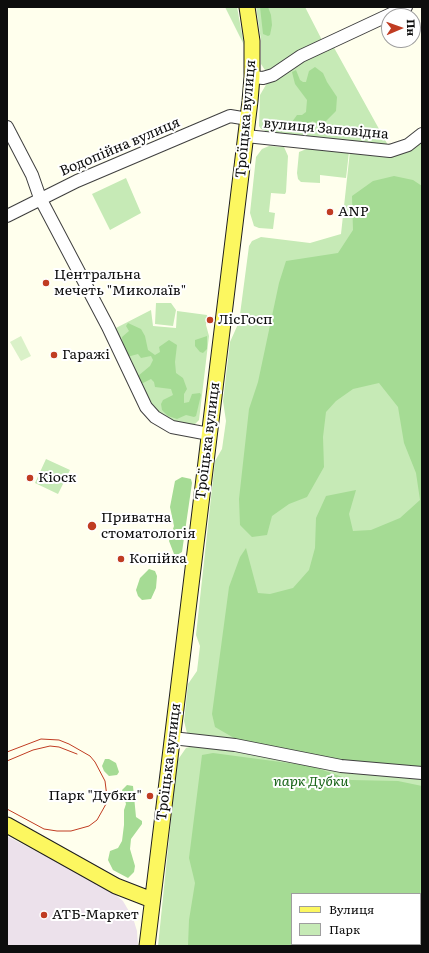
<!DOCTYPE html>
<html>
<head>
<meta charset="utf-8">
<style>
  body { margin:0 }
  #map { position:relative; width:429px; height:953px; overflow:hidden; background:#ffffed; font-family:Literata,serif }
  canvas { display:block }
  .frame { position:absolute; inset:0; border:8px solid #0d0d0d; pointer-events:none }
  .legend { position:absolute; left:291px; top:893px; width:130px; height:52px; box-sizing:border-box; background:#fff; border:1px solid #9e9e9e; margin:0; padding:5px 7px; list-style:none; font-size:12px; color:#0d0d0d }
  .legend li { display:flex; align-items:center; gap:8px; height:20px }
  .legend b { width:20px; border:1px solid #9e9e9e }
  .north { position:absolute; left:381px; top:8px; width:40px; height:40px; box-sizing:border-box; background:#fff; border:1px solid #9e9e9e; border-radius:50%; rotate:88deg; font-size:11px; font-weight:700; line-height:16px; text-align:center; color:#0d0d0d }
  .north::after { content:''; display:block; margin:auto; width:14px; height:18px; background:#c03c22; clip-path:polygon(50% 0,100% 100%,50% 72%,0 100%) }
</style>
</head>
<body>
<div id="map">
<canvas width="429" height="953"></canvas>
<div class="frame"></div>
<ul class="legend">
<li><b style="height:5px;background:#fcf760"></b>Вулиця</li>
<li><b style="height:11px;background:#c6eab6"></b>Парк</li>
</ul>
<div class="north">Пн</div>
</div>
<script>
const context = document.querySelector('canvas').getContext('2d');
context.lineJoin = 'round';
function fillPath(path, color) {
  context.fillStyle = color;
  context.fill(path, 'evenodd');
}
function shape(rows) {
  const path = new Path2D();
  for (const r of rows) {
    path.moveTo(r[0], r[1]);
    for (let i = 2; i < r.length; i += 2) path.lineTo(r[i], r[i + 1]);
  }
  return path;
}
function trace(path, color, width, dash) {
  context.strokeStyle = color;
  context.lineWidth = width;
  context.lineCap = dash ? 'butt' : 'round';
  context.setLineDash(dash || []);
  context.stroke(path);
}
function drawText(font, color, halo, rows, align = 'center') {
  context.font = font + ' Literata,serif';
  context.lineWidth = 4;
  context.setLineDash([]);
  context.textBaseline = 'middle';
  context.strokeStyle = halo;
  context.fillStyle = color;
  for (const [text, x, y, turn = 0] of rows) {
    context.save();
    context.translate(x, y);
    context.rotate((+turn || 0) * Math.PI / 180);
    context.textAlign = isNaN(turn) ? turn : align;
    if (halo) context.strokeText(text, 0, 0);
    context.fillText(text, 0, 0);
    context.restore();
  }
}
fillPath(shape([
  [7,836,110,890,123,901,133,918,137,931,138,946,7,946]
]), '#ece1eb');
fillPath(shape([
  [225,7,237,7,244,45],
  [256,7,305,7,323,42,269,72,265,70,261,64,261,40],
  [332,44,389,147,271,133,261,129,259,126,260,95,267,83],
  [422,138,422,946,158,946,177,761,186,748,193,746,191,736,187,733,184,721,188,684,197,671,200,646,196,635,215,461,222,449,226,421,223,401,230,342,239,322,249,246,252,241,261,237,310,243,341,234,350,151,379,154],
  [292,894,420,894,420,944,292,944],
  [269,146,284,147,288,156,286,192,285,194,271,193,269,212,275,213,273,229,259,228,254,226,250,213,256,157,262,149],
  [309,148,349,152,346,178,320,175,320,183,301,182,298,179,297,173,299,152],
  [126,178,141,213,110,230,92,194],
  [156,303,171,303,176,310,173,326,155,324],
  [151,310,153,326,176,328,177,311,207,315,206,325,209,336,199,420,194,425,172,422,152,409,112,330],
  [46,459,70,470,58,494,35,483]
]), '#c6eab6');
fillPath(shape([
  [260,7,268,7,271,15,272,25,270,35,268,36,263,34],
  [315,67,323,73,327,82,337,97,336,111,322,125,312,121,306,132,295,131,292,128,292,122,297,115,302,115,306,112,307,100,295,84,292,72,296,70,300,80,303,82,306,82,309,71],
  [394,176,413,180,422,186,422,769,342,762,241,742,215,727,212,714,229,587,240,557,246,548,258,593,270,594,293,588,309,570,315,548,316,518,326,496,356,490,349,514,353,531,371,530,400,518,420,500,416,473,404,443,398,407,379,383,353,389,336,401,326,412,323,437,324,467,307,497,289,504,272,516,267,535,252,537,240,525,239,499,249,409,258,382,279,283,286,261,338,253,353,230,352,196,373,181],
  [128,323,141,329,145,336,148,350,155,355,160,352,159,347,169,340,177,345,175,362,176,373,183,378,187,389,184,394,184,403,189,402,192,394,200,393,201,395,196,416,194,417,186,415,177,419,168,416,162,410,161,404,163,400,173,395,171,389,155,387,154,382,151,379,141,384,138,376,150,366,153,360,151,356,141,358,138,354,127,357,123,348,122,337,129,331,126,326],
  [207,336,207,349,203,353,200,352,195,346,195,340],
  [182,477,191,479,192,483,182,552,177,555,174,554,169,541,174,526,170,507,175,481],
  [149,569,155,571,157,576,156,588,151,599,142,600,138,596,136,590,140,578],
  [213,753,311,766,351,780,398,781,422,786,422,946,188,946,189,920,195,883,189,858,202,755],
  [292,894,420,894,420,944,292,944],
  [105,759,109,759,116,763,119,772,117,775,109,776,104,771,102,766],
  [127,785,133,786,136,817,142,821,142,824,131,839,130,849,135,866,134,872,128,878,113,870,108,860,110,851,118,848,122,841,124,825,124,810,126,804,122,790]
]), '#a5db94');
fillPath(shape([
  [21,336,31,356,21,361,10,342]
]), '#daf1c8');
const minor = shape([
  [252,77,263,78,273,75,301,56,406,7],
  [7,127,32,175,40,198,108,327,146,407,155,417,172,427,209,434],
  [246,136,390,151,408,145,422,134],
  [7,216,77,181,230,116,248,119],
  [172,738,235,745,341,766,422,773]
]);
const major = shape([
  [7,825,116,886,152,900],
  [147,946,250,101,252,77,252,41,247,7]
]);
trace(minor, '#404040', 14);
trace(major, '#1e1e1e', 17);
trace(minor, '#fff', 12);
trace(major, '#fcf760', 15);
trace(shape([
  [7,752,41,739,59,740,69,744,90,756,95,762,105,781,107,797,106,804,97,820,89,826,71,831,57,831,44,829,7,809],
  [7,761,33,750,50,746,59,747,77,754]
]), '#c03c22', 1);
for (const [x, y, r, color] of [
  [330,212,4,"#c03c22"],
  [46,283,4,"#c03c22"],
  [210,320,4,"#c03c22"],
  [54,355,4,"#c03c22"],
  [30,478,4,"#c03c22"],
  [92,526,5,"#c03c22"],
  [121,559,4,"#c03c22"],
  [150,796,4,"#c03c22"],
  [44,915,4,"#c03c22"]
]) {
  const dot = new Path2D();
  dot.arc(x, y, r, 0, 2 * Math.PI);
  context.fillStyle = color;
  context.fill(dot);
  trace(dot, '#fff', 1.5);
}
drawText('14px', '#0d0d0d', '#fff', [
  ["Троїцька вулиця",246,119,-85],
  ["вулиця Заповідна",326,129,5],
  ["Водопійна вулиця",120,147,-23],
  ["Троїцька вулиця",208,441,-83],
  ["Троїцька вулиця",169,762,-83]
]);
drawText('14px', '#0d0d0d', '#fff', [
  ["ANP",338,212],
  ["Центральна",54,275],
  ["мечеть \"Миколаїв\"",54,291],
  ["ЛісГосп",218,320],
  ["Гаражі",62,355],
  ["Кіоск",38,478],
  ["Приватна",101,518],
  ["стоматологія",101,534],
  ["Копійка",129,559],
  ["Парк \"Дубки\"",142,796,"right"],
  ["АТБ-Маркет",52,915]
], 'left');
drawText('italic 14px', '#1c661c', '#fff', [
  ["парк Дубки",311,782]
]);
</script>
</body>
</html>
